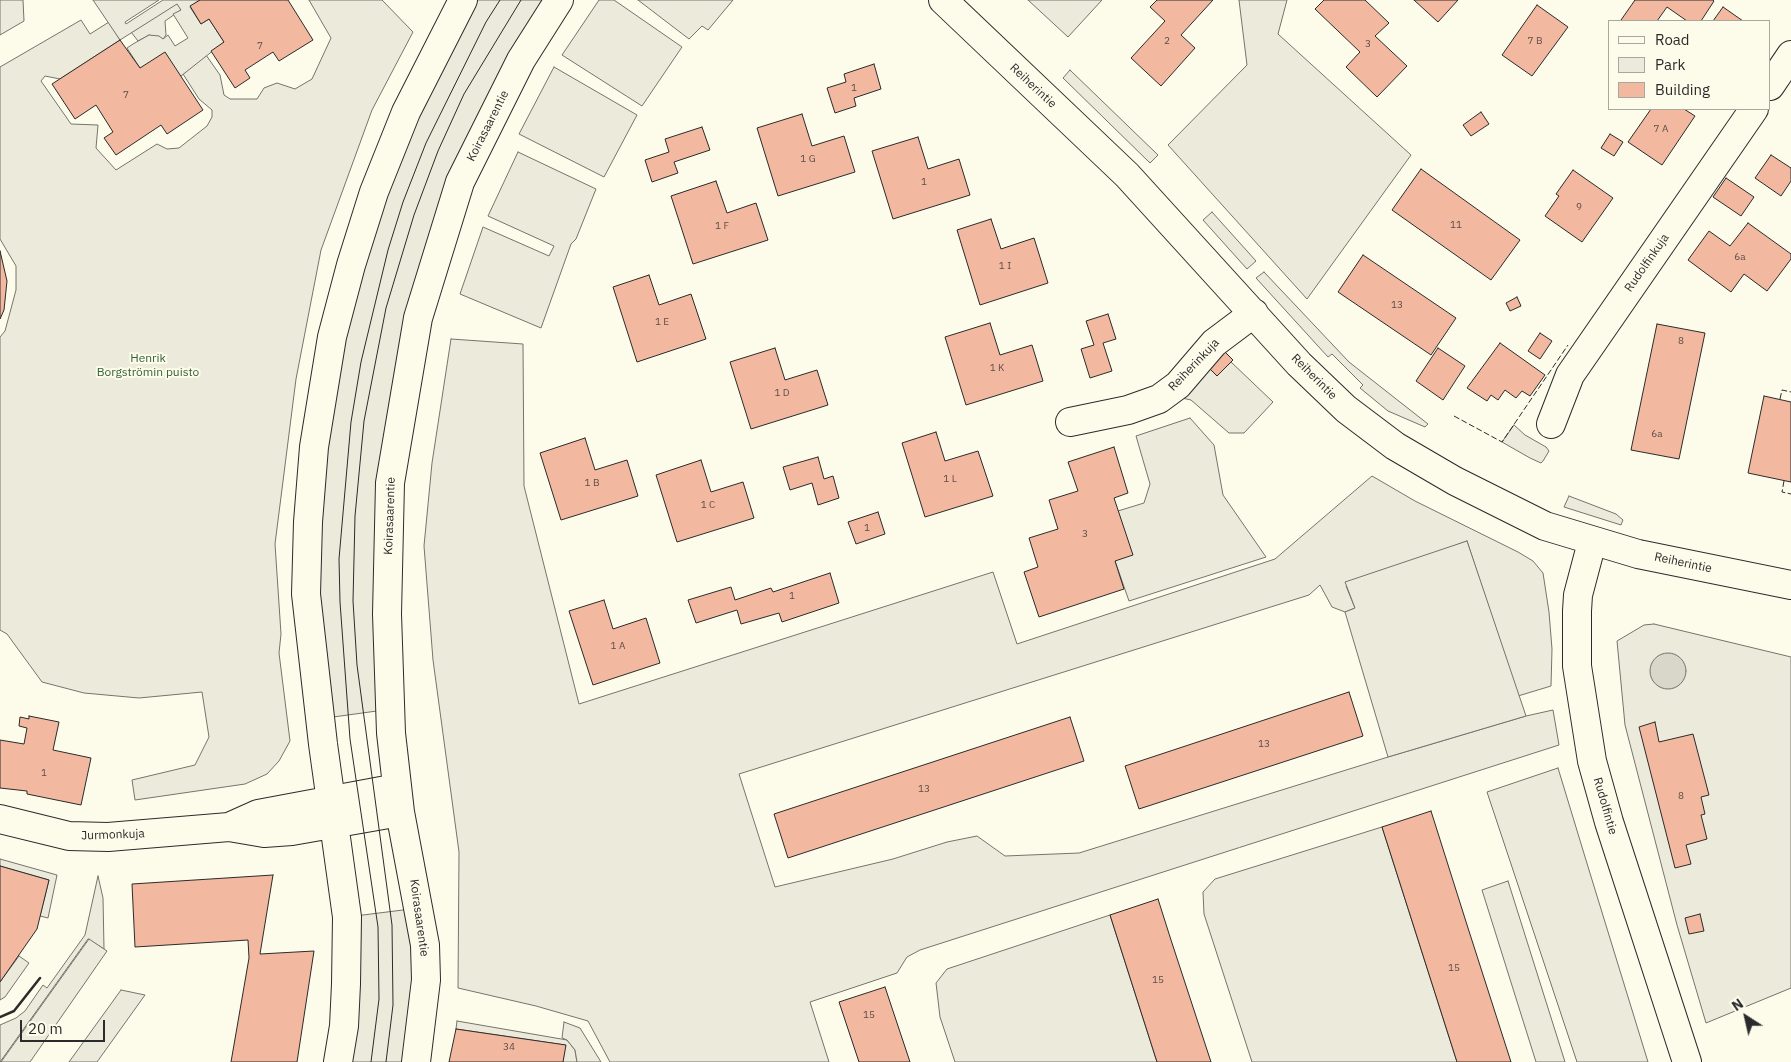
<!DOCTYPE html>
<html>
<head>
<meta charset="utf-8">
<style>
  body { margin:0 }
  #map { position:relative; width:1791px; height:1062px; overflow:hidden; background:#fdfbea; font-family:"IBM Plex Sans",sans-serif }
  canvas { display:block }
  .legend { position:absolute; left:1608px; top:20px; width:162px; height:90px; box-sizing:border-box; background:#fdfbea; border:1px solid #a9a89e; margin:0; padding:6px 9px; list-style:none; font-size:15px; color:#2b2b2b }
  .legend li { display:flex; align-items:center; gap:10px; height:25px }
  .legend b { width:25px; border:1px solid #a9a89e }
  .north { position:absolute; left:1721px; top:992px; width:50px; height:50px; -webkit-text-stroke:4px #fdfbea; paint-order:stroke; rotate:325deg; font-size:14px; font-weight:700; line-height:20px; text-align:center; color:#2b2b2b }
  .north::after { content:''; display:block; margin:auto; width:18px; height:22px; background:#2b2b2b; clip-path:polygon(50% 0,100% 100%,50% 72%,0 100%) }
  .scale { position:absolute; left:20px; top:1020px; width:85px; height:22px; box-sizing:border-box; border:2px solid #2b2b2b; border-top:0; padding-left:6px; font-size:15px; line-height:18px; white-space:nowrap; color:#2b2b2b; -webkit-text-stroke:4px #fdfbea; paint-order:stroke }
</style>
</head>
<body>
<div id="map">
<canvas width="1791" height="1062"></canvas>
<ul class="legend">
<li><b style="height:6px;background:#fdfbea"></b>Road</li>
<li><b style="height:14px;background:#ecebdb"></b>Park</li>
<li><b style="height:14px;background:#f2b8a0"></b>Building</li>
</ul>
<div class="north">N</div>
<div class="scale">20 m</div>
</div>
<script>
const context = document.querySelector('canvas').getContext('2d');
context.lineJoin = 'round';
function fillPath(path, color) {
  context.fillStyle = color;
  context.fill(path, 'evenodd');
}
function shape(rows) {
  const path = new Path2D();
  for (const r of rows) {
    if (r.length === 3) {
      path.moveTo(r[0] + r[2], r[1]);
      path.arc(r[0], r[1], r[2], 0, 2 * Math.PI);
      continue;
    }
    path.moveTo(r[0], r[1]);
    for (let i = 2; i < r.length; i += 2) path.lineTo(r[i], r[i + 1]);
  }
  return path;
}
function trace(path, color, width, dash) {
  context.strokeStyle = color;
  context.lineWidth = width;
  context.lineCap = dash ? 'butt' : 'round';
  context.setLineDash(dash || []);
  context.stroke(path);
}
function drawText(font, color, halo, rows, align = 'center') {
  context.font = font + ' "IBM Plex Sans",sans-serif';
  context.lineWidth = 4;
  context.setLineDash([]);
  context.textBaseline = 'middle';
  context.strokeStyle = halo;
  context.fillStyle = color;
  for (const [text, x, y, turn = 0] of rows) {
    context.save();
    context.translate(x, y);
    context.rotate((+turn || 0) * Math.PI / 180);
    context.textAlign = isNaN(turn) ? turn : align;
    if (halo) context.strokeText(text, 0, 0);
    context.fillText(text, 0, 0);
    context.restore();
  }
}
const green = shape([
  [0,0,23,0,24,21,0,35,0,0],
  [309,0,382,0,413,32,372,110,321,250,296,379,275,544,281,634,279,653,290,741,279,761,267,774,245,784,135,800,132,780,195,765,209,737,202,692,139,698,84,693,42,682,7,634,0,630,0,337,5,331,16,290,16,266,0,239,0,67,81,20,90,34,109,22,120,40,60,79,45,76,41,81,71,124,98,125,96,148,116,170,157,144,167,149,179,148,207,126,212,117,212,110,199,99,183,74,206,55,220,75,224,95,230,99,257,99,264,88,277,83,295,89,312,79,331,38,309,0],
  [473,0,547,0,418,289,384,710,326,718,315,598,333,374,387,178,473,0],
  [1239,0,1287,0,1278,34,1411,155,1307,299,1168,145,1247,65,1239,0],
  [177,3,181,10,165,21,166,35,163,39,149,35,138,41,131,32,177,3],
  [1070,70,1158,155,1150,163,1063,78,1070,70],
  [1212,212,1256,261,1247,269,1203,220,1212,212],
  [1264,272,1349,362,1428,424,1425,427,1388,411,1360,388,1363,385,1332,354,1328,357,1256,278,1264,272],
  [451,339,523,344,524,486,579,704,993,572,1017,644,1275,559,1372,476,1415,501,1518,552,1533,561,1543,573,1549,612,1552,649,1551,686,1518,696,1467,541,1346,586,1355,608,1345,612,1332,607,1320,585,1309,595,739,774,775,887,893,859,947,842,977,836,1005,856,1079,853,1388,757,1526,716,1553,710,1559,745,920,950,907,957,897,973,810,1002,829,1062,610,1062,588,1021,536,1006,458,988,459,852,433,660,424,546,432,463,451,339],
  [1190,418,1214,445,1223,495,1266,557,1129,601,1115,561,1118,511,1144,503,1150,484,1136,436,1190,418],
  [1514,425,1525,435,1546,447,1549,451,1543,461,1541,463,1530,458,1502,442,1514,425],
  [1569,496,1616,514,1623,520,1621,525,1564,507,1569,496],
  [1654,624,1791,657,1791,988,1706,1023,1677,925,1625,725,1617,641,1644,625,1654,624],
  [1382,827,1457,1062,1252,1062,1204,914,1203,892,1215,879,1382,827],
  [0,859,57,875,48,918,40,916,49,880,0,866,0,859],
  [98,876,103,898,104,949,88,939,0,1062,0,1025,16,1018,25,1011,43,985,47,988,85,935,98,876],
  [411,909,416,943,409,1062,346,1062,355,916,411,909],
  [1110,915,1157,1062,955,1062,940,1017,936,983,947,969,1110,915],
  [19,956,29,963,5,997,0,1000,0,982,19,956],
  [457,1021,567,1040,575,1050,577,1062,563,1062,565,1045,456,1029,457,1021]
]);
fillPath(green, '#ecebdb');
trace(green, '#74746e', 1);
const parking = shape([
  [93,0,159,0,125,22,126,24,163,0,200,0,190,7,201,24,209,19,224,42,181,76,140,68,127,48,133,44,149,35,159,36,163,39,168,35,175,46,188,38,173,14,181,10,177,4,120,40,93,0],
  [599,0,614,0,682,47,642,106,562,55,599,0],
  [638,0,733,0,708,30,702,26,689,39,638,0],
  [1028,0,1102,0,1068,37,1028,0],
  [554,67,637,115,604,177,519,134,554,67],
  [518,152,596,189,576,239,571,244,541,328,460,294,483,227,549,256,554,246,488,216,518,152],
  [1231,362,1273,402,1244,433,1229,433,1191,400,1182,398,1209,368,1217,376,1231,362],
  [1467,541,1526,716,1388,757,1345,612,1355,608,1345,582,1467,541],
  [1558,768,1589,870,1648,1062,1577,1062,1487,792,1558,768],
  [1508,881,1565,1062,1536,1062,1482,890,1508,881],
  [89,939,107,951,30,1062,1,1062,89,939],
  [121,990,145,995,97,1062,69,1062,121,990],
  [564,1022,580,1028,601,1062,577,1062,575,1050,567,1040,562,1038,564,1022]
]);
fillPath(parking, '#eceadb');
trace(parking, '#74746e', 1);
const water = shape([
  [1668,671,18]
]);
fillPath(water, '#d8d7c9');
trace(water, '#74746e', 1);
const building = shape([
  [200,0,288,0,313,40,279,61,273,52,245,70,250,78,235,88,211,51,224,42,209,19,201,24,190,6,200,0],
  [1157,0,1213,0,1181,35,1195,48,1161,86,1131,58,1165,21,1150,7,1157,0],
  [1324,0,1365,0,1389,23,1375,36,1407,66,1377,97,1346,67,1360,52,1315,9,1324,0],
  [1414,0,1458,0,1438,22,1414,0],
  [1635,0,1713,0,1714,1,1701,21,1687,21,1667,7,1657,21,1623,21,1621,20,1635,0],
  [1537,5,1568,27,1532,76,1502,55,1537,5],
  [1723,7,1743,21,1713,21,1723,7],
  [120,40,140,68,165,52,203,110,167,134,161,125,116,155,104,138,113,132,96,105,75,119,52,84,120,40],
  [874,64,881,89,854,98,856,106,835,113,827,88,846,82,844,74,874,64],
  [1651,109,1684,109,1695,116,1662,165,1628,142,1651,109],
  [1481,112,1489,124,1471,136,1463,125,1481,112],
  [802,114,812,146,844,136,855,172,778,196,757,128,802,114],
  [702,127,710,150,674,162,678,173,652,182,645,160,669,152,665,139,702,127],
  [1610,134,1623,142,1614,156,1601,148,1610,134],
  [918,137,928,169,959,159,970,195,893,219,872,151,918,137],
  [1771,155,1791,168,1791,181,1781,196,1755,178,1771,155],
  [1421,169,1520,240,1491,280,1392,210,1421,169],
  [1573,170,1613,198,1582,242,1545,216,1559,196,1556,194,1573,170],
  [1726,178,1754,197,1741,216,1713,197,1726,178],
  [716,181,727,213,756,203,768,240,693,264,671,196,716,181],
  [991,219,1001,249,1034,238,1048,283,980,305,957,230,991,219],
  [1748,223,1791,254,1791,259,1767,291,1744,274,1731,292,1688,260,1709,231,1730,246,1748,223],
  [0,251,7,281,4,310,0,319,0,251],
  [1363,255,1456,318,1431,355,1338,292,1363,255],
  [649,275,659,305,691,294,706,339,637,362,613,287,649,275],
  [1517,297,1521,306,1510,311,1506,303,1517,297],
  [1108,314,1116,339,1103,343,1112,371,1090,378,1081,349,1094,345,1086,321,1108,314],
  [990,323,1000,355,1032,345,1043,381,966,405,945,337,990,323],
  [1657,324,1705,333,1679,459,1631,450,1657,324],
  [1540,333,1552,341,1540,359,1528,351,1540,333],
  [1500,343,1545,375,1530,396,1522,391,1516,398,1505,390,1498,400,1491,395,1487,401,1467,388,1500,343],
  [775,348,785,380,817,370,828,405,751,429,730,362,775,348],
  [1438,348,1465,366,1443,400,1416,381,1438,348],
  [1225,352,1233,360,1217,376,1209,368,1225,352],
  [1764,396,1791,402,1791,482,1748,473,1764,396],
  [936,432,945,461,978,451,993,496,925,517,902,443,936,432],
  [585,438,595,470,627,460,638,496,561,520,540,453,585,438],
  [1114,447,1128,493,1114,498,1133,555,1115,561,1124,589,1039,617,1024,572,1038,567,1029,538,1058,529,1049,500,1078,491,1068,462,1114,447],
  [818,457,824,479,833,476,839,498,818,505,812,483,790,490,783,467,818,457],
  [701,460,711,492,743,482,754,518,677,542,656,475,701,460],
  [878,512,885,534,856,544,848,522,878,512],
  [830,573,839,603,782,622,779,613,741,624,737,610,696,623,688,600,731,587,735,600,771,588,773,592,830,573],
  [604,600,613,629,646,618,660,663,593,685,569,611,604,600],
  [1349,692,1363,736,1139,809,1125,766,1349,692],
  [29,716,59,722,53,750,91,758,81,805,27,794,27,791,0,788,0,740,24,744,27,728,19,726,20,717,29,719,29,716],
  [1070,717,1084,761,788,858,774,814,1070,717],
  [1655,722,1659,742,1693,734,1709,795,1701,797,1705,814,1701,815,1707,839,1686,845,1691,864,1675,868,1639,727,1655,722],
  [1431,811,1468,928,1511,1062,1457,1062,1382,827,1431,811],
  [0,866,49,880,37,929,0,982,0,866],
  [273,875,260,954,314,951,297,1062,231,1062,249,958,248,940,135,947,132,884,273,875],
  [1158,899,1171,940,1211,1062,1157,1062,1110,915,1158,899],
  [1700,914,1704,931,1689,934,1685,918,1700,914],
  [885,987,910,1062,859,1062,839,1002,885,987],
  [456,1029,566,1045,563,1062,449,1062,456,1029]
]);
fillPath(building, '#f2b8a0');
trace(building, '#2b2b2b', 1);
const minor = shape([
  [943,0,1127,175,1299,364,1346,409,1395,446,1455,481,1545,526,1638,554,1791,585],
  [1770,86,1791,55],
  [1070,422,1128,410,1159,399,1178,385,1214,343,1254,313],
  [1551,424,1570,375,1754,109],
  [1592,542,1578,595,1577,611,1577,666,1592,761,1609,822,1687,1062],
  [0,819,69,836,108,837,229,827,264,833,292,831,400,812],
  [229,827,258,814,397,788],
  [338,1062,344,1026,346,984,347,917,323,744,306,594,308,522,314,447,332,337,351,265,374,192,406,112,463,0],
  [416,1062,426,980,425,945,400,812,391,733,387,614,390,483,418,318,460,182,521,60,559,0]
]);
trace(minor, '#2b2b2b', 30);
trace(minor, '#fdfbea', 28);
trace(shape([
  [371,1062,379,999,378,927,350,739,340,602,339,559,351,422,361,362,388,250,403,202,426,143,486,22,500,0],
  [386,1062,393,1005,392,925,357,665,353,601,355,516,364,421,386,308,414,215,438,151,464,94,521,0]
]), '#2b2b2b', 1);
trace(shape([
  [1780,399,1782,390,1791,392],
  [1454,416,1502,442,1568,345],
  [1784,481,1782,492,1791,494]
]), '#2b2b2b', 1, [6, 2.5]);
trace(shape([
  [0,1017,14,1011,40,978]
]), '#2b2b2b', 2.5);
drawText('10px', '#5d4e48', null, [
  ["2",1167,41],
  ["7 B",1535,41],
  ["3",1368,44],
  ["7",260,46],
  ["1",854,88],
  ["7",126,95],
  ["7 A",1661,129],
  ["1 G",808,159],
  ["1",924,182],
  ["9",1579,207],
  ["11",1456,225],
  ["1 F",722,226],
  ["6a",1740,257],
  ["1 I",1005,266],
  ["13",1397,305],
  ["1 E",662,322],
  ["8",1681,341],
  ["1 K",997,368],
  ["1 D",782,393],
  ["6a",1657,434],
  ["1 L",950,479],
  ["1 B",592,483],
  ["1 C",708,505],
  ["1",867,528],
  ["3",1085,534],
  ["1",792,596],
  ["1 A",618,646],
  ["13",1264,744],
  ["1",44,773],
  ["13",924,789],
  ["8",1681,796],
  ["15",1454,968],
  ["15",1158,980],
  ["15",869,1015],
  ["34",509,1047]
]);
drawText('12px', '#2b2b2b', '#fdfbea', [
  ["Reiherintie",1033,86,43],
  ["Koirasaarentie",488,126,-63],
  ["Rudolfinkuja",1647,263,-55],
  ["Reiherinkuja",1194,365,-46],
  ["Reiherintie",1314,377,45],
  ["Koirasaarentie",390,516,-88],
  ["Reiherintie",1683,563,12],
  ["Rudolfintie",1605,806,74],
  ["Jurmonkuja",113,835,-2],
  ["Koirasaarentie",419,918,82]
]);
drawText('12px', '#34623c', '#fdfbea', [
  ["Henrik",148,359],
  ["Borgströmin puisto",148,373]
]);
</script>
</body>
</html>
